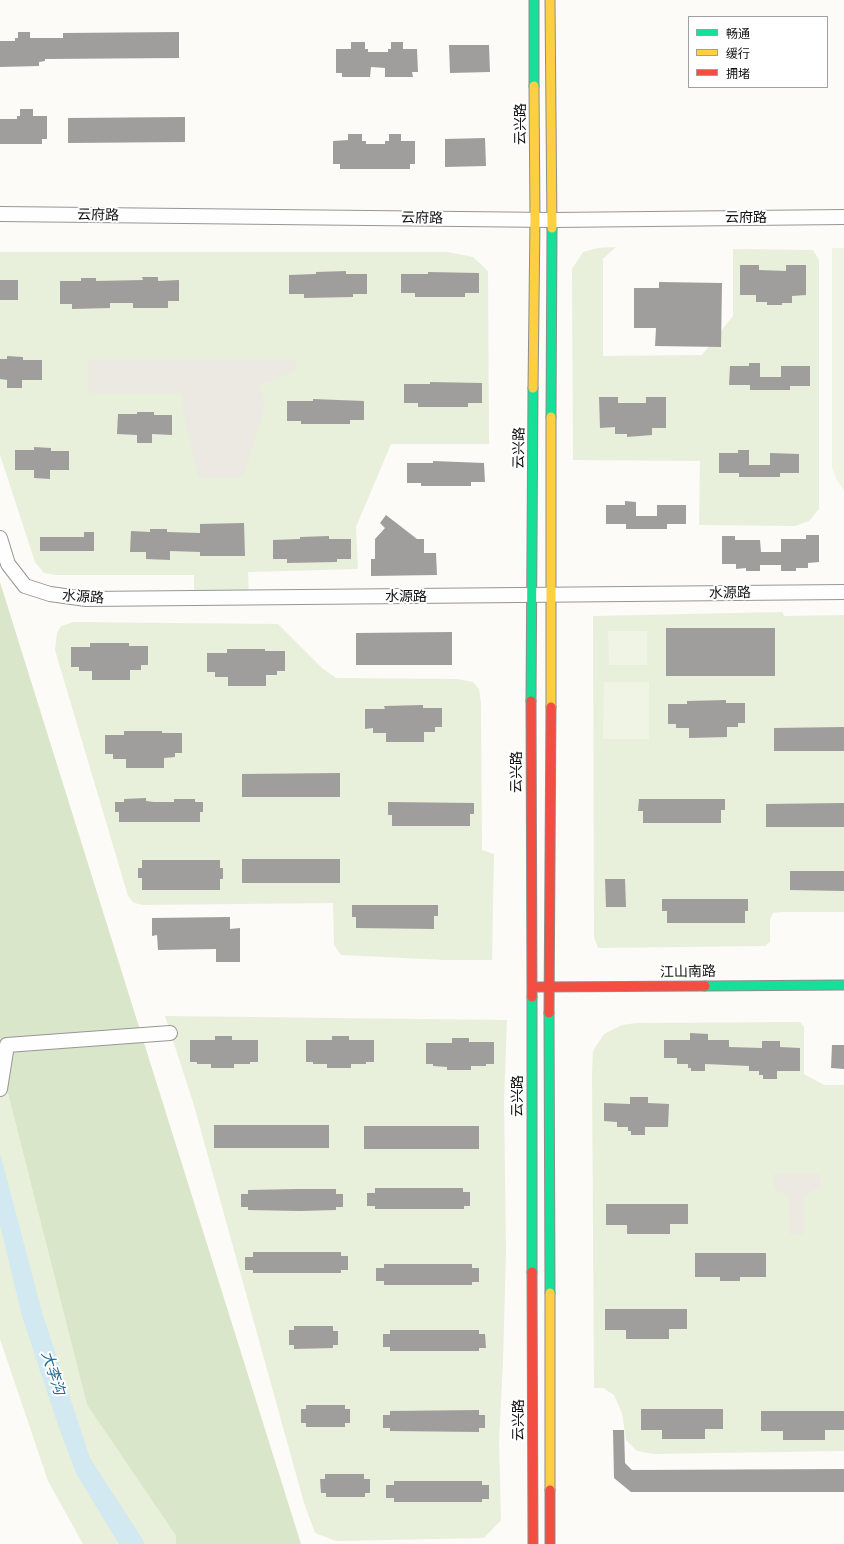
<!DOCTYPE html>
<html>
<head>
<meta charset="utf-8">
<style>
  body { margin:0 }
  #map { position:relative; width:844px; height:1544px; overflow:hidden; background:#fcfbf8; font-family:"Playfair Display","Noto Sans SC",serif }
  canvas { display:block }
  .legend { position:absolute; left:688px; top:16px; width:140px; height:72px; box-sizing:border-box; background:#fff; border:1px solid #a0a0a0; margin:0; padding:5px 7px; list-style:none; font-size:12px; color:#111 }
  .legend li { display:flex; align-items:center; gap:8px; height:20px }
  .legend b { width:20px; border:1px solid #a0a0a0 }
</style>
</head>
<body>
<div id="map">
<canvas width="844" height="1544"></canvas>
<ul class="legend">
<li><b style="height:5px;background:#16e098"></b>畅通</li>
<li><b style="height:5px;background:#ffcf43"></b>缓行</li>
<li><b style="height:5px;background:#f24e42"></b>拥堵</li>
</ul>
</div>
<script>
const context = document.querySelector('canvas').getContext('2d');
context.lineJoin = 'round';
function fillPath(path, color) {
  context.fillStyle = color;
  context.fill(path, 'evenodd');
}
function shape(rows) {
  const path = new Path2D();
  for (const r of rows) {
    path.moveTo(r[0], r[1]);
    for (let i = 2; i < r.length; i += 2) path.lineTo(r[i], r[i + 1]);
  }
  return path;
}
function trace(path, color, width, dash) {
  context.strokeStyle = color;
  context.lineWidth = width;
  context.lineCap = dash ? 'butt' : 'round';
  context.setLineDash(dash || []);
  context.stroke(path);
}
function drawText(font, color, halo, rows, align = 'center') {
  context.font = font + ' "Playfair Display","Noto Sans SC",serif';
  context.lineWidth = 4;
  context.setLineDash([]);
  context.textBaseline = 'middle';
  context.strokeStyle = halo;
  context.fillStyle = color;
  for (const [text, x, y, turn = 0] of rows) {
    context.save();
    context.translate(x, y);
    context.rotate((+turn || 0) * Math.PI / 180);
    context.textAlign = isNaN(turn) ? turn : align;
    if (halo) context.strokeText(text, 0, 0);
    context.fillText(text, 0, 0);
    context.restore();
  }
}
fillPath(shape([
  [616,247,603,259,603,356,702,355,733,316,733,249,813,250,819,260,819,509,809,521,795,526,699,525,700,461,573,460,572,269,583,252,598,248],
  [0,252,448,252,473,257,488,271,489,444,391,444,356,527,358,569,248,572,249,598,194,598,194,575,57,575,44,573,35,562,0,455],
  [783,612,784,616,844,615,844,912,781,912,773,913,770,920,770,942,765,946,598,948,594,937,593,616],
  [74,622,278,624,322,668,336,678,457,679,473,682,479,689,481,703,482,850,494,854,492,960,445,960,341,955,334,945,333,903,144,905,134,903,128,896,55,650,57,633,61,626],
  [165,1016,507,1020,504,1102,506,1251,503,1362,499,1442,501,1520,484,1538,336,1541,315,1533,304,1503,193,1102],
  [800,1022,804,1027,804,1074,824,1085,844,1085,844,1451,654,1454,637,1451,626,1440,622,1413,614,1395,603,1388,594,1388,592,1074,593,1051,604,1034,622,1025,636,1023],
  [0,1062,87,1405,176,1536,176,1544,83,1544,48,1481,0,1339]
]), '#e8efda');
fillPath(shape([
  [0,582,129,995,301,1544,176,1544,176,1536,87,1405,0,1062]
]), '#d9e6c9');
fillPath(shape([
  [832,248,844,248,844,490,836,479,832,467],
  [608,631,647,631,647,665,609,665],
  [604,682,649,682,649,739,603,739]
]), '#f0f4e4');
fillPath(shape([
  [88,360,296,360,295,371,257,386,262,393,265,405,243,477,198,477,183,410,183,393,89,393],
  [773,1174,820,1174,820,1187,803,1196,804,1235,790,1235,789,1196,774,1189]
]), '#ece9e3');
fillPath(shape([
  [0,1153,42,1312,90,1458,143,1540,144,1544,119,1544,76,1473,58,1425,22,1316,0,1225]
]), '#d2e9f2');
fillPath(shape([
  [18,32,30,32,30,38,63,38,63,33,179,32,179,58,45,59,45,61,39,62,39,66,0,67,0,41,15,41,15,38,18,38],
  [351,42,365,42,365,49,368,49,368,52,388,52,388,49,391,49,391,42,403,42,403,49,417,49,418,72,412,72,413,77,385,77,385,68,371,67,370,77,342,77,342,73,336,73,336,49,351,49],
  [449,45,489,45,490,72,450,73],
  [20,109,33,109,33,116,47,116,47,139,42,139,42,144,0,144,0,119,17,119,17,116,20,116],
  [185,117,185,142,68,143,68,118],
  [348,134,362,134,362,141,366,141,366,144,385,144,385,141,389,141,389,134,401,134,401,141,415,141,415,164,410,164,410,169,340,169,340,164,333,164,333,141,348,140],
  [485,138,486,166,445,167,445,139],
  [740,265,759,265,759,270,786,271,786,265,806,265,806,295,792,296,792,303,782,303,782,305,767,305,767,302,756,302,756,295,740,295],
  [346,271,346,274,367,274,367,294,353,294,353,297,304,298,304,294,289,294,289,275,316,274,316,272],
  [428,272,479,273,479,293,465,293,465,297,415,297,415,293,401,293,401,274,428,274],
  [142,277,158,277,158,281,179,280,179,301,168,301,168,308,133,308,133,303,110,303,110,308,72,309,72,304,60,304,60,281,81,281,81,278,96,278,96,281,143,280],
  [0,280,18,280,18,300,0,300],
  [659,282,722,283,721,347,655,346,656,328,634,328,634,288,659,288],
  [7,356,23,357,23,360,42,360,42,380,22,380,22,388,7,388,7,380,0,379,0,359,7,359],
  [749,363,760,363,760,377,781,377,781,366,810,366,810,386,790,386,790,390,750,390,750,385,729,385,730,366,749,366],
  [430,382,482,383,482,403,468,403,468,407,418,407,418,403,404,403,404,384,430,384],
  [599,397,618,397,618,403,646,403,646,397,666,397,666,428,652,428,652,435,627,437,627,434,615,434,615,427,600,428],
  [313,399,364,401,364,420,350,420,350,424,301,424,301,421,287,421,287,401,313,401],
  [137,412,154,412,154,415,172,415,172,435,152,434,152,443,137,443,137,435,117,434,118,414,137,414],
  [34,447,51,448,51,451,69,451,69,470,50,470,50,479,34,478,34,470,15,470,15,450,34,450],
  [738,450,749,450,749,465,770,465,770,453,799,454,799,473,780,473,780,477,739,477,739,473,719,473,719,453,738,453],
  [433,461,484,463,485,482,471,482,471,486,421,486,421,483,407,483,407,463,433,463],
  [625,501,636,502,636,516,657,516,657,505,686,505,686,524,667,524,667,529,626,529,626,524,606,524,606,505,625,505],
  [386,515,417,539,424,539,424,553,436,553,437,575,371,576,371,559,375,559,375,539,385,528,380,523],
  [244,523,245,556,200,556,200,552,170,551,170,560,146,559,146,552,130,552,131,531,150,532,150,529,167,529,167,532,200,533,200,524],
  [84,532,94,532,94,551,40,551,40,537,84,537],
  [806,535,819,535,819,562,808,563,808,568,796,568,796,571,781,571,781,565,760,565,760,571,746,571,746,568,736,569,736,564,722,564,722,536,735,536,735,540,760,540,761,552,781,552,781,539,806,539],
  [329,536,329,539,351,539,351,559,337,559,337,562,287,563,287,559,273,559,273,540,300,539,300,537],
  [666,628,775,628,775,676,666,676],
  [452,632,452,665,356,665,356,633],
  [90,643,129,643,129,646,148,646,148,665,141,665,141,670,130,670,130,680,92,680,92,671,79,671,79,667,71,667,71,647,90,647],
  [227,649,265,649,265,651,285,651,285,671,277,671,277,675,266,675,266,686,228,686,228,677,215,677,215,672,207,672,207,653,227,653],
  [726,700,726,703,745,703,745,723,738,723,738,727,727,727,727,737,689,738,689,728,676,728,676,724,668,724,668,704,687,704,687,701],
  [423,705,423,708,442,708,442,727,435,727,435,732,424,732,424,742,386,742,386,733,373,733,373,728,365,729,365,709,385,709,384,706],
  [844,727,844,751,774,751,774,728],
  [124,731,162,731,162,733,182,733,182,753,175,753,175,757,164,758,164,768,126,768,126,759,113,759,113,754,105,754,105,735,124,735],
  [340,773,340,797,242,797,242,774],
  [146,798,146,801,154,802,174,802,174,799,195,799,195,802,203,802,203,812,200,812,200,822,119,822,119,812,115,812,115,802,124,802,124,799],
  [639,799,725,799,725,810,721,810,721,823,643,823,643,811,638,811],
  [388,802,474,803,474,814,470,814,470,826,392,826,392,815,388,815],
  [844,803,844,827,766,827,766,804],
  [242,859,340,859,340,883,242,883],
  [142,860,220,860,220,868,223,868,223,879,220,879,220,890,142,890,142,878,138,878,138,868,142,868],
  [790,871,844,871,844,891,790,890],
  [605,879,625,879,626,907,606,907],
  [662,899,748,899,748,911,745,911,745,923,667,923,667,911,662,911],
  [352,905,438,905,438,916,434,916,434,929,356,928,356,917,352,917],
  [230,917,230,929,240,928,240,962,216,962,216,949,158,950,157,935,152,936,152,918],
  [690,1033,708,1034,708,1040,729,1040,729,1047,762,1048,762,1041,780,1041,780,1047,800,1048,800,1071,777,1071,777,1079,763,1079,763,1075,759,1075,759,1071,749,1071,749,1066,705,1064,705,1071,691,1071,691,1068,688,1068,688,1064,677,1064,677,1058,664,1058,664,1040,690,1040],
  [215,1036,232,1036,232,1040,258,1040,258,1062,250,1062,250,1064,234,1064,234,1068,211,1068,211,1064,197,1064,197,1062,190,1062,190,1040,215,1040],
  [332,1036,349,1036,349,1040,374,1040,374,1062,366,1062,366,1064,351,1064,351,1068,327,1068,327,1064,313,1064,313,1062,306,1062,306,1040,332,1040],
  [452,1038,469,1038,469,1042,494,1042,494,1064,486,1064,486,1066,471,1066,471,1070,447,1070,447,1067,433,1066,433,1064,426,1064,426,1043,452,1043],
  [832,1045,844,1045,844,1069,831,1068],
  [630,1097,648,1097,648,1103,669,1104,668,1127,645,1127,645,1135,631,1135,631,1131,628,1131,628,1127,617,1127,617,1122,604,1121,604,1103,630,1104],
  [214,1125,329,1125,329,1148,214,1148],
  [364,1126,479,1126,479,1149,364,1149],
  [375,1188,463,1188,463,1192,470,1192,470,1206,464,1206,464,1209,375,1209,375,1206,367,1206,367,1193,375,1193],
  [297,1189,336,1189,336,1194,343,1194,343,1207,336,1207,336,1210,300,1211,248,1210,248,1207,241,1207,241,1194,248,1194,248,1190],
  [606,1204,688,1204,688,1224,670,1224,670,1234,627,1234,627,1225,606,1225],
  [253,1252,341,1252,341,1256,348,1256,348,1270,341,1270,341,1273,253,1273,253,1270,245,1270,245,1257,253,1257],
  [695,1253,766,1253,766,1277,740,1277,740,1281,720,1281,720,1277,695,1277],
  [384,1264,472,1264,472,1268,479,1268,479,1282,472,1282,472,1285,384,1285,384,1281,376,1281,376,1268,384,1268],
  [605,1309,687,1309,687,1329,669,1329,669,1339,626,1339,626,1330,605,1330],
  [294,1326,333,1326,333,1331,338,1331,338,1345,333,1345,333,1348,294,1349,294,1345,289,1345,289,1330,294,1330],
  [390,1330,479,1330,479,1334,485,1334,486,1348,479,1348,479,1351,390,1351,390,1347,383,1347,383,1334,390,1334],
  [306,1405,345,1405,345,1409,350,1409,350,1423,345,1423,345,1427,306,1427,306,1423,301,1423,301,1409,306,1409],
  [641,1409,723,1409,723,1429,705,1429,705,1439,662,1439,662,1430,641,1430],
  [479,1410,479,1415,485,1415,485,1428,479,1428,479,1432,390,1431,390,1428,383,1428,383,1415,390,1415,390,1411],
  [761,1411,844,1411,844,1430,825,1430,825,1440,783,1440,783,1431,761,1431],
  [613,1430,624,1430,625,1463,632,1470,844,1469,844,1492,631,1492,614,1478],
  [325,1474,364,1474,364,1479,370,1479,370,1493,365,1493,365,1497,326,1497,326,1493,321,1493,320,1479,325,1479],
  [394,1481,482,1481,482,1485,489,1485,489,1499,482,1499,482,1502,394,1502,394,1498,386,1498,386,1485,394,1485]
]), '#a09e9c');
const street = shape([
  [0,214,552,220,844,217],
  [0,538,8,564,25,586,50,594,86,599,844,592],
  [0,1089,7,1045,170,1033]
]);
const fast = shape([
  [534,0,534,86],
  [551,417,552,228],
  [531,701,533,388],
  [705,986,844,985],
  [532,997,532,1272],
  [549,1013,550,1293]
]);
const slow = shape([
  [550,0,552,228],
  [533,388,535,220,534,86],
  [551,707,551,417],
  [550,1293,550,1490]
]);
const jam = shape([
  [531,701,532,997],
  [537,987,705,986],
  [549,1013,551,707],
  [532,1272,533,1544],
  [550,1490,550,1544]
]);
trace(street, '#979695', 16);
trace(fast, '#8d8d8c', 11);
trace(slow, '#8d8d8c', 11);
trace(jam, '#8d8d8c', 11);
trace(street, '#fffefe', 14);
trace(fast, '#16e098', 9);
trace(slow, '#ffcf43', 9);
trace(jam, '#f24e42', 9);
drawText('14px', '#111', '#fff', [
  ["云兴路",521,124,-90],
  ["云府路",98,215,1],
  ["云府路",422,218,1],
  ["云府路",746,218],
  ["云兴路",519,448,-89],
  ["水源路",730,593,-1],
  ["水源路",83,597,4],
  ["水源路",406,597],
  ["云兴路",517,772,-90],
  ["江山南路",688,972,-1],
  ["云兴路",518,1096,-90],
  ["云兴路",519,1420,-90]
]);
drawText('italic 15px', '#276c95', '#fff', [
  ["大李沟",53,1373,72]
]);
</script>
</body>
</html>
